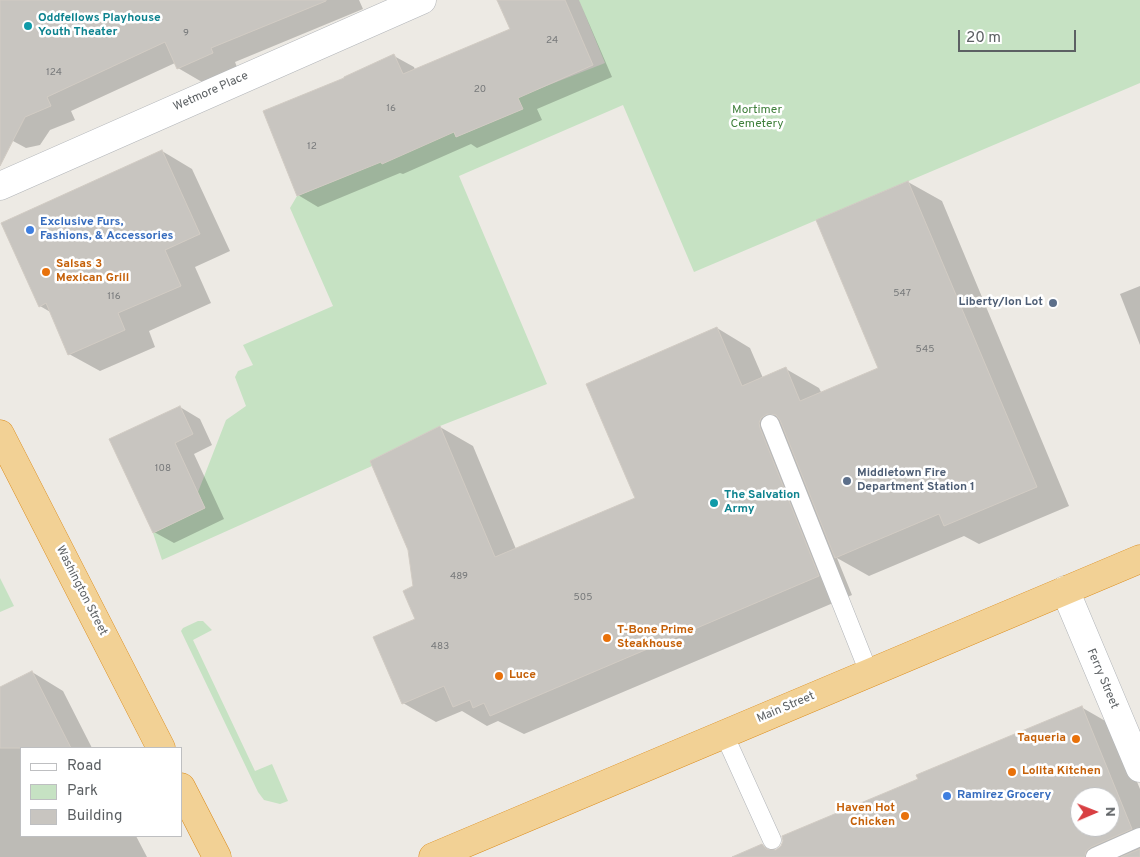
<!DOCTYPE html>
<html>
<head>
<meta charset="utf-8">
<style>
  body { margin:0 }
  #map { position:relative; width:1140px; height:857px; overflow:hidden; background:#edeae4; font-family:Overpass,sans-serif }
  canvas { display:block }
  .legend { position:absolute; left:20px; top:747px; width:162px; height:90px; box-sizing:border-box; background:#fff; border:1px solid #bebfc1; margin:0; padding:6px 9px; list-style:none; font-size:15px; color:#5c6063 }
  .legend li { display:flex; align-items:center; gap:10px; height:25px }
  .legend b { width:25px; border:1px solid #bebfc1 }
  .north { position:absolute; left:1070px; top:787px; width:50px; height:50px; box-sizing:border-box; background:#fff; border:1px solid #bebfc1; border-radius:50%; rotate:89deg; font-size:14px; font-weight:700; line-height:20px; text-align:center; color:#5c6063 }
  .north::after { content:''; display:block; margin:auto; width:18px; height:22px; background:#d83f42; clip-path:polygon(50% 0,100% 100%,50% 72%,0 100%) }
  .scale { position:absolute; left:958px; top:30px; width:118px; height:22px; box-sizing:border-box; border:2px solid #5c6063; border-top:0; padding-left:6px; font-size:15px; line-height:18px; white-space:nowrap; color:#5c6063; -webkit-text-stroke:4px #fff; paint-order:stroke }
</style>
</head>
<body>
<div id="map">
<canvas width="1140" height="857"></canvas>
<ul class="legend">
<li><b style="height:6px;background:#fff"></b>Road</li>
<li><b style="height:14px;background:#c6e2c3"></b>Park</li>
<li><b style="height:14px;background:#c8c5c0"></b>Building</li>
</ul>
<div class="north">N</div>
<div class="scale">20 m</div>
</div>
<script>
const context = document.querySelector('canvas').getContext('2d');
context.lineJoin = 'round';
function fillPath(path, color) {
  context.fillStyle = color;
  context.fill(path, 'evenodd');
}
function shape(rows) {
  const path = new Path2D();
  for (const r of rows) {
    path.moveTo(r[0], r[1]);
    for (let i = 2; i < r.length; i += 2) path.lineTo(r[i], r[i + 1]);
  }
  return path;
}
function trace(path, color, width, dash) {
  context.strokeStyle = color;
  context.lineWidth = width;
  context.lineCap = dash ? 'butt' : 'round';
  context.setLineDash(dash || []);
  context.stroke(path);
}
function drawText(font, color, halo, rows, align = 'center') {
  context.font = font + ' Overpass,sans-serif';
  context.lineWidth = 5;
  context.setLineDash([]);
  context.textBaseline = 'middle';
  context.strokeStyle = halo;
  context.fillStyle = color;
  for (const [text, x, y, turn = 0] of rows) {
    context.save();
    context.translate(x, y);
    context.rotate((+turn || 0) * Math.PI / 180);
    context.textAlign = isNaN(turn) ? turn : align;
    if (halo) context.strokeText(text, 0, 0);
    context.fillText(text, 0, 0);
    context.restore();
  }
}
fillPath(shape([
  [579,0,1140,0,1140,83,694,272,623,105,459,176,547,384,440,426,370,461,372,466,162,560,153,533,205,508,198,492,226,420,246,406,235,377,238,371,253,365,243,345,333,306,290,208,297,196,351,174,439,97,456,137,522,109,502,60,536,90,605,63],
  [0,578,14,606,0,612],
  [198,621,203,621,212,630,193,640,255,771,272,764,288,801,280,804,264,800,258,792,181,631,183,628]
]), '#c6e2c3');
fillPath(shape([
  [0,0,359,0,363,9,235,62,237,67,202,82,178,68,175,63,71,111,75,120,50,130,40,145,26,148,0,134],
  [518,0,579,0,612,77,537,109,542,120,477,148,471,144,403,174,400,173,318,207,298,195,346,79,394,56,414,67,415,70,511,30],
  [162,151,192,169,230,251,195,267,211,303,149,331,155,347,100,371,69,354,52,313,40,306],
  [908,182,942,201,1069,506,979,544,964,536,869,576,837,558,852,595,524,734,498,721,487,726,462,711,436,722,403,703,417,620,414,587,440,427,473,446,516,549,636,499,717,328,750,348,763,378,786,369,819,388,822,394,880,368],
  [1140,286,1140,345,1120,294],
  [180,407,200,419,212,445,194,454,224,519,174,543,154,532],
  [32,672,63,691,92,748,21,748,21,836,136,836,147,857,0,857,0,688],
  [1081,707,1114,726,1140,789,1140,857,734,857,762,845,771,851,776,851,920,780],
  [1080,797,1110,797,1110,827,1080,827]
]), '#0003');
const building = shape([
  [0,0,326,0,326,1,211,48,213,53,177,69,165,42,47,97,51,106,25,117,0,166,0,0],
  [497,0,565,0,593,65,518,98,523,109,456,137,454,132,382,164,381,162,297,196,263,111,344,78,344,77,394,54,403,74,510,29,497,0],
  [162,150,200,234,165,250,181,286,118,313,125,330,68,355,46,303,39,307,1,223,162,150],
  [908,181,1037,487,944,526,939,514,835,558,780,420,776,415,767,414,761,418,759,423,760,428,819,576,490,716,484,703,473,708,470,700,453,707,444,686,402,704,373,637,415,619,403,591,413,586,408,550,370,461,440,426,495,557,635,498,586,384,717,327,742,386,786,367,800,401,878,368,816,220,908,181],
  [180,406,193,434,175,443,205,508,153,533,109,439,180,406],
  [32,671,71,748,0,748,0,687,32,671],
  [1082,706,1132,829,1091,847,1086,851,1085,857,732,857,762,844,766,849,776,850,781,846,783,841,782,836,918,779,916,775,1082,706],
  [1080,797,1110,797,1110,827,1080,827,1080,797],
  [1140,849,1140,857,1121,857,1140,849]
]);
fillPath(building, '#c8c5c0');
trace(building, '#d1cbc3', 1);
const lane = shape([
  [770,424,869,673],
  [724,734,772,840],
  [1095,857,1140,837]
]);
const street = shape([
  [0,186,422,0],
  [1065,590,1140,768]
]);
const highway = shape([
  [0,434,161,748],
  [181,787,217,857],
  [433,857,1140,559]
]);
trace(lane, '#b1b4b8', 19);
trace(street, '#b1b4b8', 29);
trace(highway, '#da8916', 29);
trace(lane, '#fff', 18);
trace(street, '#fff', 28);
trace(highway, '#f2d195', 28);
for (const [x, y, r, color] of [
  [28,26,5,"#0f9aa8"],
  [30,230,5,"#3f7fe0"],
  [46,272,5,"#e8710a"],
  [1053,303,5,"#5c6f8a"],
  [847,481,5,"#5c6f8a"],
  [714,503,5,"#0f9aa8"],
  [607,638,5,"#e8710a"],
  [499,676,5,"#e8710a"],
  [1076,739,5,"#e8710a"],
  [1012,772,5,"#e8710a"],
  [947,796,5,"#3f7fe0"],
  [905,816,5,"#e8710a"]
]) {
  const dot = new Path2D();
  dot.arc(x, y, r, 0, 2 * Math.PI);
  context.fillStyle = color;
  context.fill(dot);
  trace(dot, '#fff', 2);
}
drawText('10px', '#77797a', null, [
  ["9",186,34],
  ["24",552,41],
  ["124",54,73],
  ["20",480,90],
  ["16",391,109],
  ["12",312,147],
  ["547",902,294],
  ["116",114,297],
  ["545",925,350],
  ["108",163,469],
  ["489",459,577],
  ["505",583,598],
  ["483",440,647]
]);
drawText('bold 12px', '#0d838f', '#fff', [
  ["Oddfellows Playhouse",38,19],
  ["Youth Theater",38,33],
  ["The Salvation",724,496],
  ["Army",724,510]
], 'left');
drawText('12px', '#5c6063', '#fff', [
  ["Wetmore Place",211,92,-24],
  ["Washington Street",81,591,63],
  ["Ferry Street",1102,679,67],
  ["Main Street",786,708,-23]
]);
drawText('12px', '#41803d', '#fff', [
  ["Mortimer",757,111],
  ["Cemetery",757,125]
]);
drawText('bold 12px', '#366cbe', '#fff', [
  ["Exclusive Furs,",40,223],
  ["Fashions, & Accessories",40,237],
  ["Ramirez Grocery",957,796]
], 'left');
drawText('bold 12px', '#c56008', '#fff', [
  ["Salsas 3",56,265],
  ["Mexican Grill",56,279],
  ["T-Bone Prime",617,631],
  ["Steakhouse",617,645],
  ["Luce",509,676],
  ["Taqueria",1066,739,"right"],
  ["Lolita Kitchen",1022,772],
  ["Haven Hot",895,809,"right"],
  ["Chicken",895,823,"right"]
], 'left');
drawText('bold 12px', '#4e5e75', '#fff', [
  ["Liberty/Ion Lot",1043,303],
  ["Middletown Fire",857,474,"left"],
  ["Department Station 1",857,488,"left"]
], 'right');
</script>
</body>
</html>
